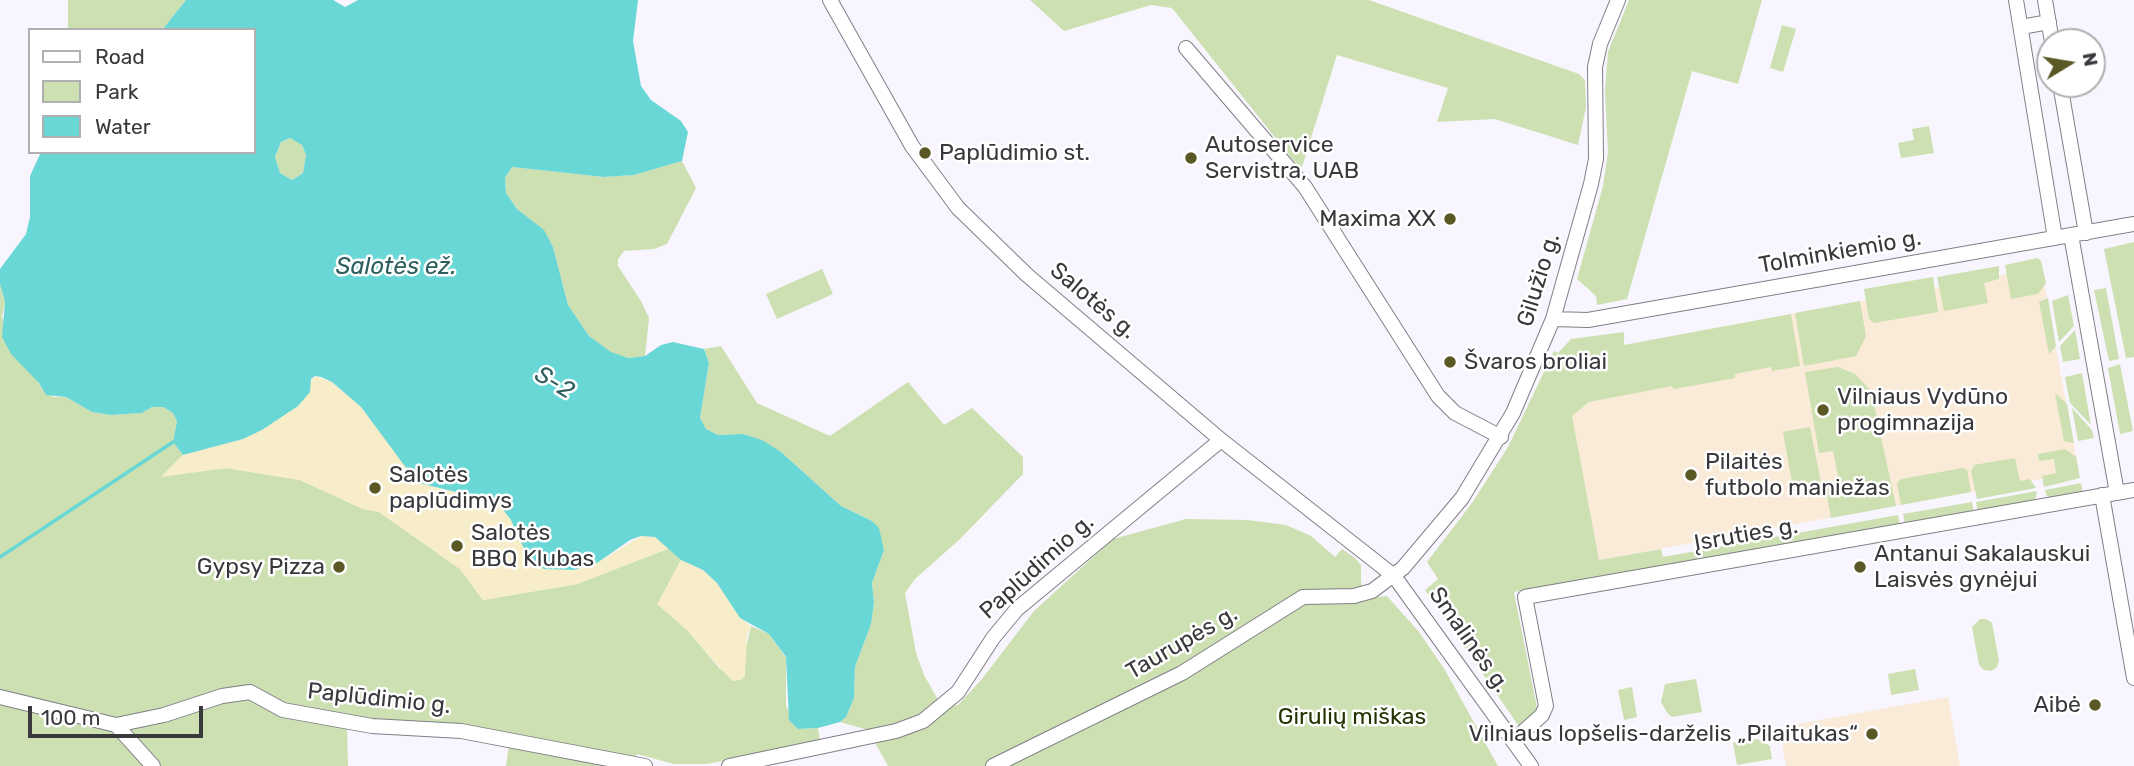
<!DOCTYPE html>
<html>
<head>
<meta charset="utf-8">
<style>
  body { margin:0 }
  #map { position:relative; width:2134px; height:766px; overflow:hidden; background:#f8f5fe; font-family:Rubik,sans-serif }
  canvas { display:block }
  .legend { position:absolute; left:28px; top:28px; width:228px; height:126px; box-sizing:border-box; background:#fff; border:2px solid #b0afb1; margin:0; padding:9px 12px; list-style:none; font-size:21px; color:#39383c }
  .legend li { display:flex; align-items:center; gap:14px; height:35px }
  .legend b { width:35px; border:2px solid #b0afb1 }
  .north { position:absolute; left:2036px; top:28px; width:70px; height:70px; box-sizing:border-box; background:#fff; border:2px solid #b0afb1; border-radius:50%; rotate:79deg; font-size:19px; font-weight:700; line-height:28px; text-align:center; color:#39383c }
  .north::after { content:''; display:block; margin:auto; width:24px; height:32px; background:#5a5926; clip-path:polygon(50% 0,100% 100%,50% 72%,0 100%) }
  .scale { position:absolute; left:28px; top:706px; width:175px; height:32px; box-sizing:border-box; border:4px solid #39383c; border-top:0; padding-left:9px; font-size:21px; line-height:24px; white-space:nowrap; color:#39383c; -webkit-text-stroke:5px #fff; paint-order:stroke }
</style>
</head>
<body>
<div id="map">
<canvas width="2134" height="766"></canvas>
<ul class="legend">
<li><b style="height:9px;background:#fff"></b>Road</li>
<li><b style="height:19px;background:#cce0b1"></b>Park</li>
<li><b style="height:19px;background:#6ad7d7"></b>Water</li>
</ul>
<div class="north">N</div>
<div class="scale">100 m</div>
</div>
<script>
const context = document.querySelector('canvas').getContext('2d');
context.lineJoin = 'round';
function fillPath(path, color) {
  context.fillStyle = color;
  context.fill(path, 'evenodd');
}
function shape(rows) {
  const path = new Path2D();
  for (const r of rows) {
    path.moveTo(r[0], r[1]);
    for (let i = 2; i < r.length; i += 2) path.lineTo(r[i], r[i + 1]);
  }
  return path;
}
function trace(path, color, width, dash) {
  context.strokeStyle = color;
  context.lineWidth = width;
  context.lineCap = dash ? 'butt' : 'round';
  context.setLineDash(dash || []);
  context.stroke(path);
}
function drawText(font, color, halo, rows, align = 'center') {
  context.font = font + ' Rubik,sans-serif';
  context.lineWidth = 5;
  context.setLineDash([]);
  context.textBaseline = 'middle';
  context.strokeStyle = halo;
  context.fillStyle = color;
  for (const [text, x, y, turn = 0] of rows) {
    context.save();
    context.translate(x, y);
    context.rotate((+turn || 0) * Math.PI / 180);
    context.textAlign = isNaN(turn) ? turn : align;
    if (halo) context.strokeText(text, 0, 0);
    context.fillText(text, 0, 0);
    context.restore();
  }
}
fillPath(shape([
  [2041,268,2079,472,1599,560,1571,416,1589,402,1632,393,1623,345],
  [1948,697,1960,766,1786,766,1782,743,1798,724]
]), '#f9ebd7');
fillPath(shape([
  [68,0,186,0,162,30,68,30],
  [1030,0,1369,0,1579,74,1585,80,1586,107,1578,145,1495,119,1437,122,1448,88,1337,55,1301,170,1172,8,1151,5,1064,31],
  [1629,0,1762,0,1738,84,1692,71,1627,299,1597,305,1596,296,1577,279,1603,186,1608,152,1605,91,1608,52],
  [1782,25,1796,29,1783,72,1770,68],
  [1929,126,1934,153,1901,158,1898,143,1914,140,1912,129],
  [291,138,302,145,306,155,303,173,292,180,280,173,275,157,281,142],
  [682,161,696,188,667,244,654,249,624,251,618,259,618,266,641,301,649,318,645,356,628,358,611,353,589,336,568,305,553,247,543,230,517,209,506,193,505,178,512,167,604,177,634,175],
  [2134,242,2134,357,2126,358,2104,249],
  [2038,258,2041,261,2046,283,2038,294,2011,299,2005,265],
  [1999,266,1999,279,1984,283,1988,303,1944,311,1937,277],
  [822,269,833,294,777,319,766,294],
  [1933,277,1938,312,1874,323,1869,319,1864,289],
  [0,284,5,302,2,317,42,389,54,397,66,397,92,412,111,415,141,413,152,407,163,407,173,413,177,421,173,442,183,455,162,476,227,468,300,480,363,509,379,512,460,569,483,600,577,584,670,548,681,560,658,604,687,630,721,670,747,644,751,626,769,634,786,658,786,706,798,729,818,728,820,741,707,764,674,764,637,754,633,766,506,766,509,745,451,735,347,729,348,766,0,766],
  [2106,288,2119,359,2109,361,2094,290],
  [2068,295,2074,326,2059,342,2052,301],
  [2048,298,2056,346,2049,354,2039,302],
  [1860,301,1866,336,1856,356,1804,366,1795,313],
  [1791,314,1800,366,1772,371,1771,367,1735,374,1735,378,1674,389,1672,386,1589,402,1572,416,1599,560,1661,549,1663,557,1898,515,1900,526,1514,592,1538,713,1520,728,1425,590,1438,579,1427,562,1472,503,1508,447,1554,351,1558,353,1571,339,1624,332,1624,345],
  [2075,330,2080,359,2063,362,2060,346],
  [721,346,757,403,830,436,908,382,944,425,972,408,1023,457,1023,474,960,539,915,579,905,593,916,653,924,675,942,707,958,705,982,679,1034,611,1113,539,1186,519,1247,520,1286,525,1311,536,1335,557,1342,549,1355,558,1361,565,1361,582,1367,598,1387,596,1419,632,1445,670,1498,766,888,766,868,730,840,722,846,717,854,698,855,667,871,624,874,603,872,583,884,550,872,521,841,506,781,452,744,434,718,435,706,429,700,418,709,363,704,349],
  [2120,364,2133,431,2120,434,2108,368],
  [1838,367,1855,374,1871,391,1896,506,1831,518,1825,484,1839,481,1833,451,1819,453,1805,372],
  [2082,373,2091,425,2070,403,2065,377],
  [2055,393,2067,404,2074,443,2064,441],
  [2072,408,2092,430,2094,438,2078,441],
  [1810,427,1821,483,1793,488,1783,432],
  [2065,449,2076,457,2080,478,2044,487,2042,476,2056,473,2054,459,2039,461,2038,454],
  [2015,458,2020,481,2030,479,2036,488,1977,499,1971,471,1974,465],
  [1963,468,1967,470,1971,492,1901,505,1897,483,1901,479],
  [2081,483,2083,493,2051,499,2046,495,2045,490],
  [2037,491,2035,501,1978,512,1976,502],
  [1972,502,1974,512,1905,525,1903,514],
  [1980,619,1986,619,1992,623,1999,661,1997,667,1991,671,1984,670,1979,665,1972,627],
  [1915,669,1919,690,1891,695,1888,674],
  [1696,679,1702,712,1672,717,1668,714,1661,702,1665,684],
  [1632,687,1637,717,1624,720,1618,690],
  [1757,739,1770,746,1772,759,1737,765,1733,743]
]), '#cce0b1');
fillPath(shape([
  [315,376,332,382,361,407,423,484,497,502,511,520,533,563,597,563,641,536,655,537,670,548,577,584,483,600,460,569,379,512,363,509,300,480,227,468,161,477,183,455,243,439,276,421],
  [681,560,703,570,717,583,740,618,751,626,747,635,745,676,741,680,732,681,687,630,657,604]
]), '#f7edc8');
fillPath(shape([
  [186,0,333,0,345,7,358,0,638,0,633,41,641,86,651,100,681,121,688,132,682,161,634,175,604,177,512,167,505,178,506,193,517,209,544,230,553,247,568,305,589,336,611,352,628,358,645,356,661,345,673,342,704,349,709,363,700,418,706,429,718,435,743,434,762,440,781,452,841,506,872,521,879,528,884,550,872,583,874,603,871,624,855,667,854,698,846,717,840,722,818,728,798,729,789,720,786,657,769,634,740,618,717,583,703,570,681,560,655,537,641,536,630,540,597,563,574,570,544,569,533,563,526,553,511,520,497,502,423,484,404,465,361,407,332,382,321,377,315,376,311,379,310,392,298,406,262,430,243,439,183,455,173,442,177,421,173,413,163,407,152,407,142,413,111,415,92,412,66,397,46,395,39,383,11,354,2,337,5,302,0,284,0,269,26,234,30,217,30,176,41,152,254,152,254,30,162,30],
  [290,138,302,145,306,155,303,173,292,180,280,173,275,157,281,142]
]), '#6ad7d7');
trace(shape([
  [0,557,173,442]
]), '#6ad7d7', 3.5);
const street = shape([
  [830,0,912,146,958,208,1027,275,1221,440,1394,576,1531,766],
  [2016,0,2055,238],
  [2045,0,2052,42],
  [2021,27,2049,22],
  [1186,48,1305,187,1438,396,1455,413,1501,437],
  [2060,84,2086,233],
  [2071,235,2117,493],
  [1553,319,1588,320,2134,224],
  [2102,495,2134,678],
  [0,697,116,725,153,766],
  [116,725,164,715,222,696,250,692,283,710,372,726,461,731,645,766],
  [1513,741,1542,715,1546,706,1525,597,2134,490],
  [729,766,896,731,923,721,958,692,993,638,1017,609,1221,440],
  [993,766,1182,673,1303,597,1354,596,1372,591,1403,568,1462,498,1513,413,1553,319,1591,184,1596,159,1595,67,1600,44,1618,0]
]);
trace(street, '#817f87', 16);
trace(street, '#fff', 14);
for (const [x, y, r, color] of [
  [925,153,7,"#5a5926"],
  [1191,158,7,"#5a5926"],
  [1450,219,7,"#5a5926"],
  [1450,362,7,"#5a5926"],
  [1823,410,7,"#5a5926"],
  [1691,475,7,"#5a5926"],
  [375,488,7,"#5a5926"],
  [457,546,7,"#5a5926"],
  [339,567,7,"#5a5926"],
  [1860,567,7,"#5a5926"],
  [2095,705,7,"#5a5926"],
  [1872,734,7,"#5a5926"]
]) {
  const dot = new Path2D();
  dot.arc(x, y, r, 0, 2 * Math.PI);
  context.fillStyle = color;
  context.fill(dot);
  trace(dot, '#fff', 2.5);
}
drawText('23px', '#39383c', '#fff', [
  ["Autoservice",1205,145],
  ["Servistra, UAB",1205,171],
  ["Paplūdimio st.",939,153],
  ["Maxima XX",1436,219,"right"],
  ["Švaros broliai",1464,362],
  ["Vilniaus Vydūno",1837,397],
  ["progimnazija",1837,423],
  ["Pilaitės",1705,462],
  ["futbolo maniežas",1705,488],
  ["Salotės",389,475],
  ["paplūdimys",389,501],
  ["Salotės",471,533],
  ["BBQ Klubas",471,559],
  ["Antanui Sakalauskui",1874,554],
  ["Laisvės gynėjui",1874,580],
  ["Gypsy Pizza",325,567,"right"],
  ["Aibė",2081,705,"right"],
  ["Vilniaus lopšelis-darželis „Pilaitukas“",1858,734,"right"]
], 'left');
drawText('23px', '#39383c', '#fff', [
  ["Tolminkiemio g.",1840,252,-10],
  ["Gilužio g.",1539,280,-73],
  ["Salotės g.",1093,301,40],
  ["Įsruties g.",1746,535,-10],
  ["Paplūdimio g.",1037,567,-42],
  ["Smalinės g.",1469,640,55],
  ["Taurupės g.",1182,643,-30],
  ["Paplūdimio g.",379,699,6]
]);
drawText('23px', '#233400', '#fff', [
  ["Girulių miškas",1352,717]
]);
drawText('italic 24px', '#2e5e5e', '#fff', [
  ["Salotės ež.",396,267],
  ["S-2",554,383,31]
]);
</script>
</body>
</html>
